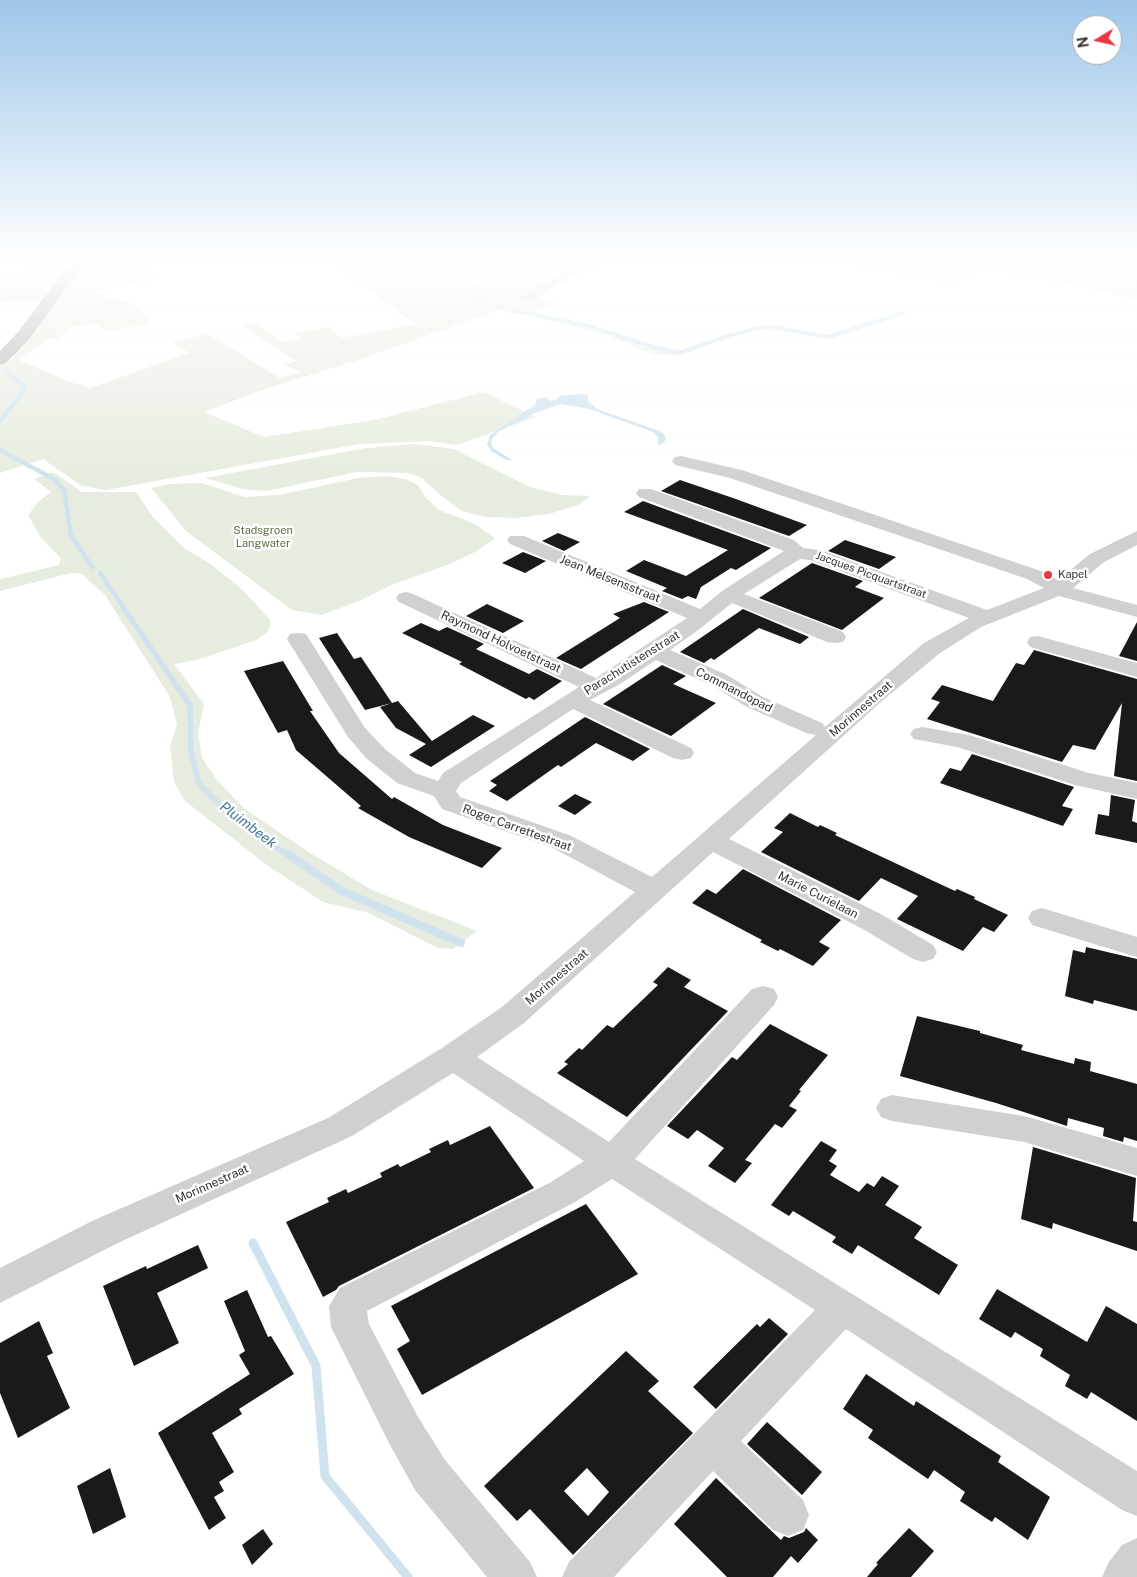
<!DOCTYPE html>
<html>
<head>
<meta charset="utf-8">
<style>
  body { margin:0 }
  #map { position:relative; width:1137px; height:1577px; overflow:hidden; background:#fff; font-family:"Public Sans",sans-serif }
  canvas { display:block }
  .north { position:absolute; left:1072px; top:15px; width:50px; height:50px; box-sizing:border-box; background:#fff; border:1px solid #adadad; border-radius:50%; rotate:261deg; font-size:14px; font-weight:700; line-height:20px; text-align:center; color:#333 }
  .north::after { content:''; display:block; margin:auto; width:18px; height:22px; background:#e63946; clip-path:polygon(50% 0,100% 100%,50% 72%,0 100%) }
</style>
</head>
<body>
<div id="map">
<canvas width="1137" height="1577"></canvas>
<div class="north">N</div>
</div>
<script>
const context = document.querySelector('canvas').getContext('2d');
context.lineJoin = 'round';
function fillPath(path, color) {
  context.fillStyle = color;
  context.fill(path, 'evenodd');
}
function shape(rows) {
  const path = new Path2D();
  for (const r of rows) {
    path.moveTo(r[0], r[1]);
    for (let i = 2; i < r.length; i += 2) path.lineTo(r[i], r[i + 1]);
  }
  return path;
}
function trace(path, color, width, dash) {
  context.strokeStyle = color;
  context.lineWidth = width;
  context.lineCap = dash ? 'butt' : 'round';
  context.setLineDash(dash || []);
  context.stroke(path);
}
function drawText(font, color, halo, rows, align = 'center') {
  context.font = font + ' "Public Sans",sans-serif';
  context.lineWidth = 5;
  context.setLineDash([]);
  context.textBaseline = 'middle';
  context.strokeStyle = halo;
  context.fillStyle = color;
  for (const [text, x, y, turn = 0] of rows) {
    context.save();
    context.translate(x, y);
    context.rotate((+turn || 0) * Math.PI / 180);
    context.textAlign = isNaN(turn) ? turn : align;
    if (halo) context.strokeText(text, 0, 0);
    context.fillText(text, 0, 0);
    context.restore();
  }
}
fillPath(shape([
  [60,263,71,263,40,301,0,302,0,281,6,277],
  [81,263,140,263,153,277,147,281,91,292,132,304,149,317,149,324,109,331,95,324,70,327,58,339,48,339,19,360,67,381,90,388,189,353,172,342,208,334,280,378,300,372,284,364,297,361,241,326,255,324,284,342,301,338,294,333,328,327,341,338,415,324,334,263,423,263,469,278,480,285,484,284,473,277,430,263,587,263,531,296,555,303,533,314,511,309,496,311,358,360,268,388,204,412,264,437,374,420,484,392,536,417,457,445,428,441,360,444,106,490,82,486,43,459,0,473,0,367,13,359,15,351],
  [854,263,1137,263,1137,299,985,267,951,283],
  [550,316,644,343,685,351,678,355,657,355,643,351,611,336,546,318],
  [415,444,454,449,530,487,562,495,591,496,578,505,549,514,516,518,486,517,462,511,439,494,422,478,408,473,356,472,267,491,243,489,205,478,366,448],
  [53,472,82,492,136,492,153,517,185,549,209,563,243,590,271,621,268,632,256,640,197,660,174,664,204,704,198,733,202,758,217,780,246,810,307,851,372,890,477,931,453,949,438,948,369,913,323,902,264,863,185,801,174,782,170,746,177,725,170,697,105,595,82,574,71,573,0,591,0,579,59,565,61,558,41,538,28,515,39,501,51,492,34,479],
  [387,476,405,479,418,485,426,498,439,510,475,524,495,538,477,551,450,564,391,585,361,600,322,615,292,610,187,532,151,488,171,484,202,483,244,497,279,495,358,478]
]), '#e6ecdf');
fillPath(shape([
  [578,394,588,395,588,401,597,409,662,432,666,438,664,443,658,445,658,437,653,432,589,409,561,404,532,414,498,432,491,441,493,448,512,460,507,460,492,452,487,445,490,435,535,405,537,399,547,397,550,401,556,400,559,396]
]), '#cfe2ee');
trace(shape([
  [479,299,492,306],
  [501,308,588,326,670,352,683,352,727,336,768,326,828,337,903,313],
  [5,415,26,388,7,372]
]), '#cfe2ee', 4);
trace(shape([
  [0,422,6,414],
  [0,450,54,479,64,490,71,535,92,567],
  [100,573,124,608]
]), '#cfe2ee', 4.5);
trace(shape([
  [123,607,190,705,191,751,199,784,231,816,289,856]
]), '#cfe2ee', 5.5);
trace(shape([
  [288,854,340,890,461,943]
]), '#cfe2ee', 8);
trace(shape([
  [253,1243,316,1366,325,1476,408,1577]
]), '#cfe2ee', 9);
fillPath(shape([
  [680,480,733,498,807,525,789,536,661,491],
  [643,501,771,548,736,570,731,568,701,587,696,599,688,596,682,599,662,591,667,588,626,571,644,560,686,576,728,550,624,512],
  [558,533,580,542,564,551,542,541],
  [845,540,896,557,879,569,828,551],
  [523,552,546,561,525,573,502,563],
  [812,563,863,581,855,587,884,598,842,630,759,598],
  [644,602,669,612,581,669,556,658,620,618,613,614],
  [487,604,524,621,503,633,466,616],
  [743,609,809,637,800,644,759,628,714,660,711,658,704,663,680,652],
  [1137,622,1137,661,1119,656],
  [421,623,439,631,447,627,484,644,476,649,529,674,537,669,562,681,534,700,529,697,526,699,459,664,462,662,402,633],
  [337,633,354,659,361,657,392,703,365,710,319,638],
  [1034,650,1137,679,1137,781,1114,776,1122,703,1095,750,1073,745,1062,762,927,719,940,702,931,699,942,685,993,701,1016,663,1024,665],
  [283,661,313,711,310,711,339,753,392,799,394,797,443,825,502,848,482,868,409,837,358,808,361,806,296,750,287,730,278,733,244,671],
  [662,665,686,676,673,684,716,703,671,736,603,704],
  [398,701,432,741,473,715,495,726,431,767,409,755,426,744,396,728,380,707],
  [585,717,650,749,633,761,596,743,561,767,558,765,507,801,489,791,497,785,490,781],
  [972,754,1074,787,1062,806,1073,809,1063,826,940,783,950,768,961,771],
  [575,794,592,802,575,815,558,806],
  [1111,795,1135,800,1132,821,1137,823,1137,843,1095,834,1098,814,1109,816],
  [790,813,818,827,820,825,837,833,835,835,955,891,957,889,975,897,974,899,1008,915,994,932,983,927,963,951,897,919,918,896,881,878,859,901,761,852,783,832,774,828],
  [743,869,841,920,819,942,830,948,813,966,780,949,778,951,760,942,762,940,692,903,707,889,716,894],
  [1086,947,1137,959,1137,1011,1094,1000,1093,1004,1065,996,1073,950,1085,953],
  [668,967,691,980,684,987,728,1011,627,1117,557,1073,568,1064,564,1062,579,1048,582,1050,607,1025,613,1028,658,985,653,982],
  [917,1016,980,1031,980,1033,1023,1045,1021,1050,1074,1064,1075,1058,1091,1062,1090,1071,1137,1084,1137,1141,1124,1137,1123,1142,1103,1136,1104,1128,1068,1118,1067,1126,996,1103,900,1076],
  [770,1024,828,1055,799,1090,801,1091,789,1106,797,1110,782,1128,775,1124,745,1160,752,1163,735,1183,708,1166,724,1148,697,1130,688,1139,667,1126,732,1057,737,1060],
  [490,1126,534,1188,339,1286,336,1290,323,1297,286,1222,329,1202,327,1198,346,1189,348,1193,382,1177,380,1173,398,1164,400,1167,431,1152,429,1149,448,1140,450,1145],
  [821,1141,837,1150,829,1161,837,1166,830,1175,859,1192,867,1183,874,1187,882,1176,899,1186,885,1205,922,1227,914,1238,958,1265,939,1295,858,1245,852,1254,832,1242,836,1237,793,1211,789,1216,771,1205],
  [1033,1147,1136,1178,1133,1221,1137,1222,1137,1251,1053,1223,1052,1229,1021,1219],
  [586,1204,638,1274,422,1395,397,1349,410,1341,391,1306],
  [198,1245,208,1268,157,1293,179,1343,134,1366,103,1286,146,1266,147,1269],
  [997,1289,1087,1342,1106,1306,1137,1324,1137,1421,1091,1392,1087,1399,1065,1386,1070,1375,1040,1356,1043,1349,1015,1332,1011,1338,979,1319],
  [247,1290,268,1337,271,1336,294,1374,239,1409,242,1414,212,1433,234,1472,219,1482,224,1491,214,1497,226,1518,209,1530,158,1433,250,1374,239,1355,245,1351,224,1301],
  [769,1318,788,1334,716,1409,693,1387,757,1324,760,1327],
  [39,1321,53,1353,47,1356,70,1408,18,1438,0,1393,0,1343],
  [626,1351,659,1381,648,1391,693,1433,573,1555,530,1509,517,1521,484,1486],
  [587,1468,609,1492,588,1516,564,1491],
  [866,1374,914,1406,916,1401,1001,1456,998,1462,1050,1497,1028,1540,995,1517,992,1522,960,1501,965,1492,934,1470,928,1479,868,1438,873,1430,843,1409],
  [767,1422,822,1472,802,1495,747,1444],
  [110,1468,126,1517,93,1534,77,1486],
  [716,1478,781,1540,784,1536,789,1538,804,1532,806,1528,818,1540,798,1563,791,1556,773,1577,727,1577,674,1524],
  [909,1528,934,1551,911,1577,867,1577,878,1564,876,1563],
  [263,1529,273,1544,252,1565,242,1545]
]), '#1a1a1a');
fillPath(shape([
  [578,263,594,263,533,300,523,300,521,297,578,263],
  [681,456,742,470,1041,571,1058,580,1090,554,1137,531,1137,545,1104,562,1073,588,1137,605,1137,617,1059,596,981,627,940,653,882,701,729,839,881,914,933,945,937,952,933,959,923,962,913,959,861,928,713,852,524,1023,477,1057,609,1142,752,989,763,986,774,989,778,997,774,1005,635,1159,1137,1471,1137,1516,1122,1510,846,1329,741,1441,803,1500,809,1515,803,1530,788,1536,773,1530,713,1471,614,1577,562,1577,569,1562,815,1310,612,1179,575,1202,367,1311,369,1324,418,1417,445,1460,530,1562,537,1577,487,1577,415,1490,390,1445,331,1327,329,1306,340,1288,551,1182,584,1161,453,1073,352,1136,118,1243,0,1303,0,1268,92,1221,328,1118,442,1048,502,1007,635,892,551,847,442,809,434,796,397,783,367,759,348,737,287,639,290,634,298,633,306,634,365,728,385,749,415,773,438,781,443,773,579,687,399,602,396,598,399,594,406,592,413,594,596,678,687,618,510,544,507,540,510,536,524,536,700,609,722,591,784,551,639,497,636,493,639,489,651,489,794,540,803,548,820,550,987,610,1044,588,1027,579,730,478,675,465,672,461,675,457,681,456],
  [800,559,810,560,969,618,924,643,825,727,822,723,763,697,727,675,670,650,697,631,732,603,827,642,835,643,843,642,846,637,843,632,744,594,800,559],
  [656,660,711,685,747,707,806,733,816,735,652,877,569,835,460,797,456,791,461,783,573,709,673,758,682,760,691,758,694,753,691,748,590,700,620,684,656,660],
  [1038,636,1137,663,1137,677,1030,647,1027,642,1030,637,1038,636],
  [922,727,969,735,1089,773,1137,783,1137,799,1075,785,957,747,914,739,910,734,914,729,922,727],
  [1042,908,1137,937,1137,957,1032,925,1028,918,1032,911,1042,908],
  [892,1095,1024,1116,1137,1148,1137,1176,1024,1142,892,1121,881,1117,876,1108,881,1099,892,1095],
  [1137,1538,1137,1577,1102,1577,1109,1562,1122,1545,1137,1538]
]), '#d0d0d0');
fillPath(shape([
  [70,263,84,263,30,338,6,363,0,365,0,351,18,332,70,263]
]), '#ababab');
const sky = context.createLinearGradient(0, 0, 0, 484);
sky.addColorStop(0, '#9ec6ea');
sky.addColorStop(0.54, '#fff');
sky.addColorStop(1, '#ffffff00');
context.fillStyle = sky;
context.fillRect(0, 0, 1137, 484);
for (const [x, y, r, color] of [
  [1048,575,5,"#e63946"]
]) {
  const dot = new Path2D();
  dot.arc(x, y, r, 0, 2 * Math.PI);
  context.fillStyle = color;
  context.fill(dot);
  trace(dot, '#fff', 2);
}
drawText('11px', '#56703f', '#fff', [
  ["Stadsgroen",263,531],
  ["Langwater",263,544]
]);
drawText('11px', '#333', '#fff', [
  ["Jacques Picquartstraat",871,575,20]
]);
drawText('11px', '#333', '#fff', [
  ["Kapel",1058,575]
], 'left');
drawText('12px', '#333', '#fff', [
  ["Jean Melsensstraat",610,579,22],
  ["Raymond Holvoetstraat",501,642,25],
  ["Parachutistenstraat",632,663,-32],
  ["Commandopad",734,690,27],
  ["Morinnestraat",861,709,-41],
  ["Roger Carrettestraat",517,828,20],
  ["Marie Curielaan",818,895,27],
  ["Morinnestraat",557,977,-41],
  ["Morinnestraat",212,1184,-24]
]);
drawText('italic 14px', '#3f7597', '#fff', [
  ["Pluimbeek",248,825,37]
]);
</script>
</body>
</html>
